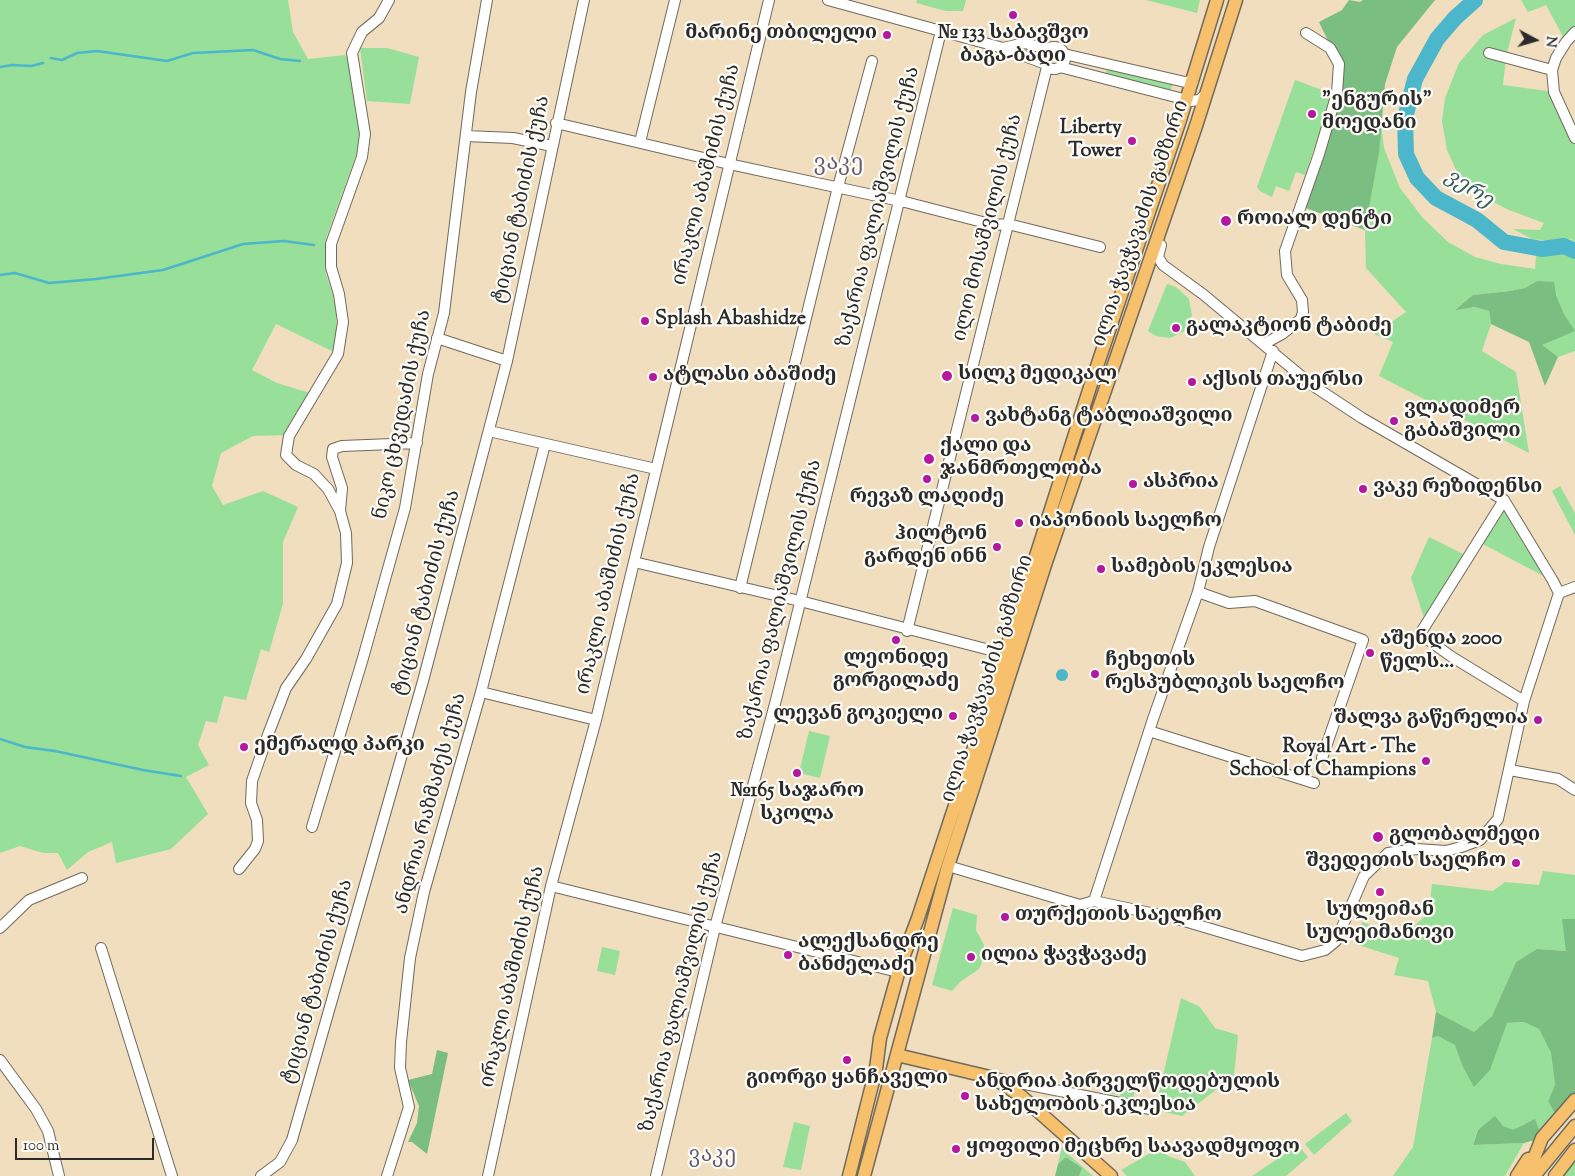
<!DOCTYPE html>
<html>
<head>
<meta charset="utf-8">
<style>
  body { margin:0 }
  #map { position:relative; width:1575px; height:1176px; overflow:hidden; background:#f0debe; font-family:"Sorts Mill Goudy",serif }
  canvas { display:block }
  .north { position:absolute; left:1510px; top:15px; width:50px; height:50px; -webkit-text-stroke:4px #fdfcf7; paint-order:stroke; rotate:96deg; font-size:14px; font-weight:700; line-height:20px; text-align:center; color:#2b2b2b }
  .north::after { content:''; display:block; margin:auto; width:18px; height:22px; background:#2b2b2b; clip-path:polygon(50% 0,100% 100%,50% 72%,0 100%) }
  .scale { position:absolute; left:15px; top:1138px; width:139px; height:22px; box-sizing:border-box; border:2px solid #2b2b2b; border-top:0; padding-left:6px; font-size:15px; line-height:18px; white-space:nowrap; color:#2b2b2b; -webkit-text-stroke:4px #fdfcf7; paint-order:stroke }
</style>
</head>
<body>
<div id="map">
<canvas width="1575" height="1176"></canvas>
<div class="north">N</div>
<div class="scale">100 m</div>
</div>
<script>
const context = document.querySelector('canvas').getContext('2d');
context.lineJoin = 'round';
function fillPath(path, color) {
  context.fillStyle = color;
  context.fill(path, 'evenodd');
}
function shape(rows) {
  const path = new Path2D();
  for (const r of rows) {
    if (r.length === 3) {
      path.moveTo(r[0] + r[2], r[1]);
      path.arc(r[0], r[1], r[2], 0, 2 * Math.PI);
      continue;
    }
    path.moveTo(r[0], r[1]);
    for (let i = 2; i < r.length; i += 2) path.lineTo(r[i], r[i + 1]);
  }
  return path;
}
function trace(path, color, width, dash) {
  context.strokeStyle = color;
  context.lineWidth = width;
  context.lineCap = dash ? 'butt' : 'round';
  context.setLineDash(dash || []);
  context.stroke(path);
}
function drawText(font, color, halo, rows, align = 'center') {
  context.font = font + ' "Sorts Mill Goudy","Noto Serif Georgian",serif';
  context.lineWidth = 4.5;
  context.setLineDash([]);
  context.textBaseline = 'middle';
  context.strokeStyle = halo;
  context.fillStyle = color;
  for (const [text, x, y, turn = 0] of rows) {
    context.save();
    context.translate(x, y);
    context.rotate((+turn || 0) * Math.PI / 180);
    context.textAlign = isNaN(turn) ? turn : align;
    if (halo) context.strokeText(text, 0, 0);
    context.fillText(text, 0, 0);
    context.restore();
  }
}
fillPath(shape([
  [0,0,288,0,293,32,308,59,345,55,351,65,361,129,359,147,326,238,326,274,336,304,337,342,334,352,276,324,252,370,277,383,310,393,286,435,253,436,221,453,212,486,223,505,263,491,298,507,283,542,283,604,269,652,261,649,246,700,224,696,217,723,206,721,198,745,209,765,186,777,208,814,171,849,116,863,112,842,88,852,67,870,58,853,43,853,20,846,0,853],
  [917,0,966,0,963,11,946,11,916,3],
  [1146,0,1200,0,1197,13],
  [1521,0,1575,0,1575,32,1566,42,1546,5,1528,12],
  [1516,18,1506,57,1503,85,1554,92,1575,128,1575,242,1571,239,1548,241,1532,239,1513,229,1540,230,1544,223,1509,210,1481,196,1458,174,1447,150,1442,121,1445,98,1459,63,1483,35],
  [360,48,387,48,419,57,410,104,367,101],
  [1107,68,1173,84,1170,92,1105,76],
  [1295,80,1333,94,1305,175,1296,172,1289,191,1276,186,1272,197,1260,191,1257,187],
  [1381,124,1384,148,1400,188,1422,217,1448,242,1475,257,1501,264,1535,269,1536,256,1564,252,1575,257,1575,351,1558,357,1541,345,1574,331,1564,314,1556,295,1537,281,1525,288,1510,291,1473,295,1456,309,1475,307,1489,311,1491,324,1482,351,1516,372,1529,453,1379,376,1393,342,1374,334,1406,312,1366,268,1365,230],
  [1167,284,1176,287,1189,299,1192,315,1185,331,1170,338,1156,336,1148,331],
  [1560,486,1575,513,1575,535,1552,491],
  [1504,500,1553,581,1479,542],
  [1429,537,1469,557,1426,624,1411,578],
  [809,731,830,736,820,778,799,773],
  [1543,871,1575,875,1575,919,1562,919,1567,951,1537,949,1516,962,1492,1016,1474,1032,1436,1012,1428,981,1394,975,1399,958,1355,944,1362,922,1406,936,1408,931,1429,913,1432,884,1493,891,1505,882,1539,885],
  [953,908,977,915,976,930,984,945,984,957,979,969,960,982,952,991,932,985],
  [602,947,620,951,615,975,597,971],
  [1181,998,1200,1007,1215,1028,1238,1035,1234,1076,1182,1116,1155,1110],
  [1524,1022,1539,1029,1551,1053,1555,1085,1548,1101,1558,1119,1542,1138,1524,1124,1513,1131,1503,1126,1478,1129,1473,1145,1524,1143,1505,1176,1393,1176,1413,1147,1432,1038,1438,1036,1456,1045,1462,1065,1507,1023],
  [1105,1082,1120,1085,1118,1095,1102,1092],
  [1122,1086,1135,1089,1133,1099,1120,1097],
  [1346,1113,1352,1121,1314,1155,1305,1144],
  [794,1122,810,1126,801,1170,783,1167],
  [1298,1145,1308,1157,1286,1176,1252,1176],
  [1062,1147,1068,1154,1093,1176,1079,1176,1082,1168,1066,1157,1058,1164],
  [1159,1148,1168,1156,1185,1162,1195,1176,1127,1176,1121,1170],
  [1575,1155,1575,1176,1558,1176]
]), '#98df99');
fillPath(shape([
  [1349,0,1360,2,1363,0,1435,0,1397,47,1385,84,1379,152,1365,230,1303,207,1339,64,1319,22,1342,10],
  [1537,281,1554,282,1556,295,1564,314,1575,331,1542,345,1558,357,1545,386,1529,342,1491,324,1489,311,1475,307,1455,310,1473,295,1510,291,1525,288],
  [1562,919,1575,919,1575,1100,1558,1119,1548,1101,1555,1085,1551,1053,1539,1029,1524,1022,1507,1023,1490,1070,1474,1087,1462,1065,1455,1045,1438,1036,1432,1038,1436,1012,1474,1032,1492,1016,1516,962,1537,949,1566,951],
  [437,1050,448,1053,427,1154,412,1142,408,1142,417,1123,419,1106,408,1080,432,1074],
  [1495,1116,1503,1126,1513,1130,1535,1119,1542,1138,1524,1143,1473,1145,1478,1130],
  [1066,1157,1082,1168,1079,1176,1055,1176,1058,1164]
]), '#7abe81');
fillPath(shape([
  [1062,675,6]
]), '#4cb6ca');
trace(shape([
  [51,58,62,60,77,53,97,51,167,61,193,53,253,50,280,59,300,61],
  [0,67,12,65,31,66,43,63],
  [0,275,15,273,49,283,96,279,163,270,243,244,284,241,314,245],
  [0,739,25,747,55,751,143,770,181,776]
]), '#4cb6ca', 2.5);
trace(shape([
  [1475,0,1455,18,1437,39,1415,79,1405,118,1406,154,1417,178,1436,198,1477,220,1504,242,1542,249,1564,246,1575,251]
]), '#4cb6ca', 16);
const minor = shape([
  [828,0,1003,48,1043,63],
  [1575,32,1566,42,1556,58,1552,70,1554,92,1575,138],
  [1054,58,11],
  [1003,48,1025,43,1046,49],
  [1489,53,1552,70],
  [1064,54,1185,82,1193,81],
  [1060,67,1191,101,1199,100,1205,95],
  [556,123,729,164,905,202,994,225,1008,224,1100,247],
  [466,136,513,138,552,146],
  [640,142,675,0],
  [437,338,507,361],
  [1264,344,1282,334,1301,319,1303,312,1302,300,1287,275,1285,251,1319,154,1337,93,1339,64,1330,48,1306,33],
  [489,431,656,469],
  [1504,500,1420,634,1452,657,1524,701],
  [340,511,342,488,332,457,333,449,342,446,417,443],
  [634,562,800,601,990,650,1011,658],
  [740,588,838,187,872,61],
  [1198,592,1229,603,1255,601,1363,640,1322,758],
  [1559,593,1575,587],
  [907,631,1047,67],
  [481,692,596,720],
  [1149,731,1314,783],
  [1510,770,1558,779,1575,790],
  [312,827,363,658,405,508,428,374,444,313,471,92,487,0],
  [948,866,1080,905,1094,901,1174,918,1302,956,1325,950,1336,941,1364,876,1388,853,1416,849,1446,851,1461,847,1480,840,1498,819,1524,701,1559,593,1553,581,1504,500,1362,418,1312,385,1204,295,1163,265,1158,257,1161,245],
  [239,869,255,849,258,841,257,820,251,803,252,781,269,732,286,688,306,659,337,604,347,563,346,533,340,511,328,489,314,474,296,465,286,455,289,436,338,354,343,322,339,294,331,267,331,244,362,157,365,134,352,53,362,32,379,18,389,0],
  [551,886,898,972],
  [1094,901,1153,719,1198,592,1209,547,1273,351],
  [0,928,29,900,82,878],
  [101,948,172,1176],
  [0,1060,36,1109,48,1131,59,1176],
  [995,1078,1155,1110],
  [261,1176,280,1162,292,1140,423,681,507,361,584,0],
  [387,1176,409,1107,400,1068,401,1042,410,958,424,892,481,692,545,444],
  [488,1176,551,886,596,720,769,0],
  [656,1176,715,927,776,700,941,31]
]);
const major = shape([
  [897,1055,994,1078,1021,1096,1111,1176],
  [849,1176,876,1069,880,1038,901,963,918,918,1004,656,1090,387,1180,120,1217,0],
  [864,1176,948,866,1046,562,1196,126,1236,0],
  [1517,1176,1528,1159],
  [1527,1176,1542,1138,1575,1100],
  [1534,1176,1575,1126],
  [1555,1176,1575,1150]
]);
trace(minor, '#706a5e', 12);
trace(major, '#706a5e', 15);
trace(minor, '#fff', 10);
trace(major, '#f7c06c', 12);
for (const [x, y, r, color] of [
  [1013,15,5,"#b5179e"],
  [887,35,5,"#b5179e"],
  [1312,114,5,"#b5179e"],
  [1132,141,5,"#b5179e"],
  [1226,221,6,"#b5179e"],
  [645,321,5,"#b5179e"],
  [1176,328,5,"#b5179e"],
  [947,376,6,"#b5179e"],
  [653,377,5,"#b5179e"],
  [1192,382,5,"#b5179e"],
  [975,418,5,"#b5179e"],
  [1394,421,5,"#b5179e"],
  [929,459,6,"#b5179e"],
  [927,479,5,"#b5179e"],
  [1133,484,5,"#b5179e"],
  [1363,489,5,"#b5179e"],
  [1019,523,5,"#b5179e"],
  [997,547,5,"#b5179e"],
  [1101,569,5,"#b5179e"],
  [896,640,5,"#b5179e"],
  [1370,653,5,"#b5179e"],
  [1095,674,5,"#b5179e"],
  [953,716,5,"#b5179e"],
  [1538,720,5,"#b5179e"],
  [244,747,5,"#b5179e"],
  [1426,761,5,"#b5179e"],
  [797,773,5,"#b5179e"],
  [1378,837,6,"#b5179e"],
  [1516,863,5,"#b5179e"],
  [1380,892,5,"#b5179e"],
  [1005,917,5,"#b5179e"],
  [788,955,5,"#b5179e"],
  [971,957,5,"#b5179e"],
  [847,1060,5,"#b5179e"],
  [965,1096,5,"#b5179e"],
  [956,1149,5,"#b5179e"]
]) {
  const dot = new Path2D();
  dot.arc(x, y, r, 0, 2 * Math.PI);
  context.fillStyle = color;
  context.fill(dot);
  trace(dot, '#fdfcf7', 2);
}
drawText('bold 20px', '#2b2b2b', '#fdfcf7', [
  ["მარინე თბილელი",877,35,"right"],
  ["№ 133 საბავშვო",1013,35,"center"],
  ["ბაგა-ბაღი",1013,58,"center"],
  ["\"ენგურის\"",1322,102],
  ["მოედანი",1322,125],
  ["Liberty",1122,130,"right"],
  ["Tower",1122,153,"right"],
  ["როიალ დენტი",1237,221],
  ["Splash Abashidze",655,321],
  ["გალაკტიონ ტაბიძე",1186,328],
  ["სილკ მედიკალ",958,376],
  ["ატლასი აბაშიძე",663,377],
  ["აქსის თაუერსი",1202,382],
  ["ვლადიმერ",1404,410],
  ["გაბაშვილი",1404,433],
  ["ვახტანგ ტაბლიაშვილი",985,418],
  ["ქალი და",940,448],
  ["ჯანმრთელობა",940,471],
  ["ასპრია",1143,484],
  ["ვაკე რეზიდენსი",1373,489],
  ["რევაზ ლაღიძე",927,499,"center"],
  ["იაპონიის საელჩო",1029,523],
  ["ჰილტონ",987,536,"right"],
  ["გარდენ ინნ",987,559,"right"],
  ["სამების ეკლესია",1111,569],
  ["აშენდა 2000",1380,641],
  ["წელს...",1380,664],
  ["ლეონიდე",896,660,"center"],
  ["გორგილაძე",896,683,"center"],
  ["ჩეხეთის",1105,662],
  ["რესპუბლიკის საელჩო",1105,685],
  ["ლევან გოკიელი",943,716,"right"],
  ["შალვა გაწერელია",1528,720,"right"],
  ["ემერალდ პარკი",254,747],
  ["Royal Art - The",1416,749,"right"],
  ["School of Champions",1416,772,"right"],
  ["№165 საჯარო",797,793,"center"],
  ["სკოლა",797,816,"center"],
  ["გლობალმედი",1389,837],
  ["შვედეთის საელჩო",1506,863,"right"],
  ["სულეიმან",1380,912,"center"],
  ["სულეიმანოვი",1380,935,"center"],
  ["თურქეთის საელჩო",1015,917],
  ["ალექსანდრე",798,944],
  ["ბანძელაძე",798,967],
  ["ილია ჭავჭავაძე",981,957],
  ["გიორგი ყანჩაველი",847,1080,"center"],
  ["ანდრია პირველწოდებულის",975,1084],
  ["სახელობის ეკლესია",975,1107],
  ["ყოფილი მეცხრე საავადმყოფო",966,1149]
], 'left');
drawText('20px', '#2b2b2b', '#fdfcf7', [
  ["ირაკლი აბაშიძის ქუჩა",708,175,-76],
  ["ტიციან ტაბიძის ქუჩა",523,200,-78],
  ["ზაქარია ფალიაშვილის ქუჩა",880,207,-76],
  ["ილია ჭავჭავაძის გამზირი",1142,224,-71],
  ["ილო მოსაშვილის ქუჩა",989,228,-76],
  ["ნიკო ცხვედაძის ქუჩა",404,415,-78],
  ["ირაკლი აბაშიძის ქუჩა",610,584,-77],
  ["ტიციან ტაბიძის ქუჩა",428,593,-75],
  ["ზაქარია ფალიაშვილის ქუჩა",782,600,-76],
  ["ილია ჭავჭავაძის გამზირი",989,679,-72],
  ["ანდრია რაზმაძეს ქუჩა",432,804,-75],
  ["ირაკლი აბაშიძის ქუჩა",514,977,-77],
  ["ტიციან ტაბიძის ქუჩა",319,982,-74],
  ["ზაქარია ფალიაშვილის ქუჩა",683,992,-76]
]);
drawText('italic 21px', '#375c63', '#fdfcf7', [
  ["ვერე",1468,190,33]
]);
context.letterSpacing = '1px';
drawText('21px', '#655c71', '#fdfcf7', [
  ["ვაკე",713,1157]
]);
context.letterSpacing = '0px';
context.letterSpacing = '1px';
drawText('22px', '#655c71', '#fdfcf7', [
  ["ვაკე",839,165]
]);
context.letterSpacing = '0px';
</script>
</body>
</html>
